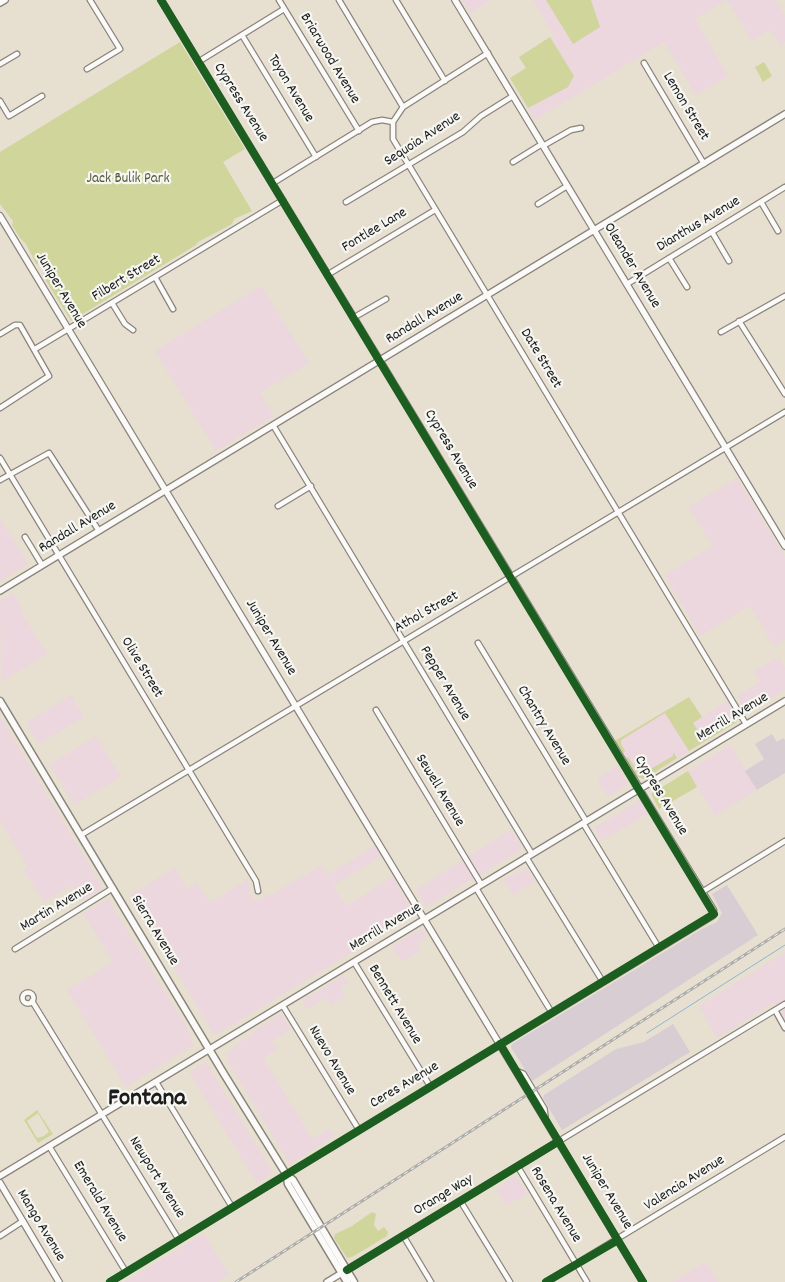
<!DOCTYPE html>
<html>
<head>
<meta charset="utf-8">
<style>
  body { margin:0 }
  canvas { display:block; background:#e7dfd0 }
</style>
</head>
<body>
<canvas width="785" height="1282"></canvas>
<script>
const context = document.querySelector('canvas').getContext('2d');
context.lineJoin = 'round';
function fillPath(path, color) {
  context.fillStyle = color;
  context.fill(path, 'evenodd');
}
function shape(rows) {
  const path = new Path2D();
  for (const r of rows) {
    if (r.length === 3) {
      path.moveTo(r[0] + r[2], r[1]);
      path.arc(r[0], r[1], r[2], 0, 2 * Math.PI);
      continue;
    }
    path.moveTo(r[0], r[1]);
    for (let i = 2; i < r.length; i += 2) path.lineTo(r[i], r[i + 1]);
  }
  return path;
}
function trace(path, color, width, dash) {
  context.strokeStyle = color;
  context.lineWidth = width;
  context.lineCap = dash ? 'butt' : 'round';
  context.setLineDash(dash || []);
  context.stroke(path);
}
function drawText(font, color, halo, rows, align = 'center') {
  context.font = font + ' Dekko,sans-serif';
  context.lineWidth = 4.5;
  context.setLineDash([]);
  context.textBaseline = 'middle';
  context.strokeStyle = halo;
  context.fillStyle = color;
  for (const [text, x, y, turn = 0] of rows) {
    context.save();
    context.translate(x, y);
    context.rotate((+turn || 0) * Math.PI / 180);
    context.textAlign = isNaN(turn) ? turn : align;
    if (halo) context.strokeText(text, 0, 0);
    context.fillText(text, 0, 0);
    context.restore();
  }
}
fillPath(shape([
  [462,0,491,0,470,13],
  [533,0,726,0,695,19,728,76,696,95,664,42,535,120,510,78,526,68,519,57,554,35],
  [727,0,776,0,785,16,785,42,780,45,770,29,752,41],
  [261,286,309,363,260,393,274,416,216,451,155,351],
  [737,478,785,557,785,640,774,646,750,606,700,636,665,575,713,546,689,507],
  [0,519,28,564,0,581],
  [13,593,24,612,22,614,47,654,1,682,0,601],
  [779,657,785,667,785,690,750,712,746,711,737,696,760,682,754,671],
  [71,695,84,717,39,744,26,723],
  [729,700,739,717,736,719,737,722,704,742,693,722],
  [666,711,690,751,644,779,637,777,615,741],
  [0,716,103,888,82,901,72,885,44,902,24,870,28,867,0,821],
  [96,736,121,777,74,805,50,764],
  [730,745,757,790,715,816,688,771],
  [618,765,628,784,608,797,597,779],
  [640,800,648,814,601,841,594,828],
  [511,830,522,847,521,850,426,907,416,890],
  [375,846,381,856,333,886,346,906,393,877,414,915,217,1034,214,1034,130,895,175,868,187,889,197,883,210,903,248,879,251,897,255,900,263,900,268,893,270,896,321,865,327,875],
  [527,869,535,881,513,895,504,879],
  [108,899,192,1036,191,1040,194,1045,126,1087,67,990,113,962,83,913],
  [422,928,427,936,417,943,421,951,402,962,392,946],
  [785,952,785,1020,775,1002,717,1038,699,1006],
  [343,976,348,984,341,989,346,997,331,1005,326,998,307,1010,302,1001],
  [281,1014,291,1030,272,1041,277,1049,263,1058,312,1139,330,1129,335,1136,290,1164,227,1060,227,1053,253,1032],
  [206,1062,272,1171,272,1173,257,1183,189,1072],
  [513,1177,518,1179,527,1194,506,1206,496,1189],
  [204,1234,229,1275,218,1282,124,1282],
  [706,1262,718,1282,672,1282]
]), '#ebd7dd');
fillPath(shape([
  [772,734,777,742,783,738,785,740,785,773,757,790,745,771,764,759,755,744],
  [727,885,758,935,532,1081,511,1047,512,1044,702,929,717,922,722,913,712,894],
  [673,1024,690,1052,562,1130,543,1098,544,1095,616,1049,644,1042]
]), '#d8cdd2');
fillPath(shape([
  [546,0,591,0,600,27,573,44],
  [550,37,574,76,568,87,528,108,510,78,526,68,519,57],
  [180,42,245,149,223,162,252,211,234,219,232,224,198,242,196,245,71,321,43,276,44,272,41,265,36,264,26,244,20,238,12,225,13,221,0,204,0,152],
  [764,62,772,76,763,82,755,67],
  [689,697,702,717,693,723,703,739,707,737,706,734,734,717,732,713,735,711,739,717,736,719,737,722,689,751,665,713,621,740,621,744,625,751,623,753,615,741],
  [673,752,677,758,644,779,637,777,626,758,628,757,637,770,644,773,673,756],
  [688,771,697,787,659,809,651,794],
  [37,1110,53,1134,38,1143,24,1120],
  [38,1113,49,1132,44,1136,37,1138,27,1121],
  [372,1212,376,1214,374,1225,378,1231,384,1227,388,1232,387,1236,352,1257,347,1258,334,1238,335,1234,352,1226]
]), '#cfd59b');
trace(shape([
  [647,1033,785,945]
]), '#8cb6d6', 1);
const street = shape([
  [279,0,359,131],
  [339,0,403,107],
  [396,0,445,81],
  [242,35,316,157],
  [488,53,403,107,393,122,393,139,746,724],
  [198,62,284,9],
  [644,63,704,164],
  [0,64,17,54],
  [87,69,120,49,90,0],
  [0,101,9,116,42,96],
  [543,146,571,130,581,128],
  [513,162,542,144],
  [273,183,372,122,382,120,393,122],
  [346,202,463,132,481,116,513,96],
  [761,202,778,231],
  [538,204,567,186],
  [712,232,729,261],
  [669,258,687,287],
  [327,275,435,210],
  [155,277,173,309],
  [627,284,785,187],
  [112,303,125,324,133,330],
  [353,318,386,299],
  [739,321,785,394],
  [721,332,785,296],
  [0,334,15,325,20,325,49,376,0,408],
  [35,349,283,200],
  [273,425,532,854],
  [0,458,256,881,258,891],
  [0,480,49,453,99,531],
  [278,506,311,486],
  [25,537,42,565],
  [478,643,586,821],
  [376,710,481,884],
  [583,823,659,948],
  [81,835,785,412],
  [526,857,603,982],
  [476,888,552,1013],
  [702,892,785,841],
  [15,949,113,888],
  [354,962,430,1086],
  [28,998,5.5],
  [32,1001,179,1240],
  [283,1006,359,1130],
  [775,1010,785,1028],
  [156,1082,232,1207],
  [559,1141,785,1004],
  [49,1146,126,1272],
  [518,1167,587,1282],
  [461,1202,510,1282],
  [0,1236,23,1221],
  [404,1237,431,1282],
  [110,1282,713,916,714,910,640,789],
  [546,1282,785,1137]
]);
const secondary = shape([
  [161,0,640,789],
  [455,0,785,546],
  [0,3,5,0],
  [0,216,643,1282],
  [0,591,785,114],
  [518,1072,523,1074,544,1109,545,1117],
  [0,1176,785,701],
  [0,1183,59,1282],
  [327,1282,559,1141]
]);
const primary = shape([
  [0,701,224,1074,286,1174,293,1180,354,1282],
  [286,1174,288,1184,347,1282]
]);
trace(street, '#88847c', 7);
trace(secondary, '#88847c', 8);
trace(primary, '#88847c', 9);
trace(street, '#fbfaf8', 4.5);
trace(secondary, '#fbfaf8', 5.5);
trace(primary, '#fbfaf8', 6);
const rail = shape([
  [236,1282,785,929]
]);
trace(rail, '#aeadab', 3);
trace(rail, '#f6f6f2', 1, [4]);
trace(shape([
  [500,1044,643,1282],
  [347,1270,559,1141],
  [110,1282,714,914,161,0],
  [546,1282,618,1240]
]), '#1b5e20', 8);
drawText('15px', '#1c1c1c', '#f6f6f2', [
  ["Briarwood Avenue",329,59,59],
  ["Toyon Avenue",290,89,59],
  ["Cypress Avenue",240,103,58],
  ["Lemon Street",685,107,59],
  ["Sequoia Avenue",423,140,-33],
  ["Dianthus Avenue",699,225,-31],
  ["Fontlee Lane",375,231,-31],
  ["Oleander Avenue",631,266,59],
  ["Filbert Street",127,279,-31],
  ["Juniper Avenue",60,291,59],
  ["Randall Avenue",425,319,-31],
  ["Date Street",540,359,59],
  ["Cypress Avenue",450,450,59],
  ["Randall Avenue",78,528,-31],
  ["Athol Street",427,613,-29],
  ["Juniper Avenue",270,638,59],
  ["Olive Street",141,668,59],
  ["Pepper Avenue",444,684,59],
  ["Merrill Avenue",733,718,-31],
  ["Chantry Avenue",543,726,59],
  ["Sewell Avenue",439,791,59],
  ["Cypress Avenue",660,796,59],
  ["Martin Avenue",57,908,-31],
  ["Merrill Avenue",386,928,-31],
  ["Sierra Avenue",154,931,59],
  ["Bennett Avenue",394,1005,59],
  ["Nuevo Avenue",331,1061,59],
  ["Ceres Avenue",405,1086,-31],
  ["Newport Avenue",156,1178,58],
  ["Valencia Avenue",685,1184,-32],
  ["Juniper Avenue",606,1192,59],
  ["Orange Way",444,1196,-31],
  ["Emerald Avenue",99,1202,59],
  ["Rosena Avenue",555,1205,59],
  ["Mango Avenue",40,1226,59]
]);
drawText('15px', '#545a39', '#f6f6f2', [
  ["Jack Bulik Park",128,180]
]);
drawText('bold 25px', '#1c1c1c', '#f6f6f2', [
  ["Fontana",147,1101]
]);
</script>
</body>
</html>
